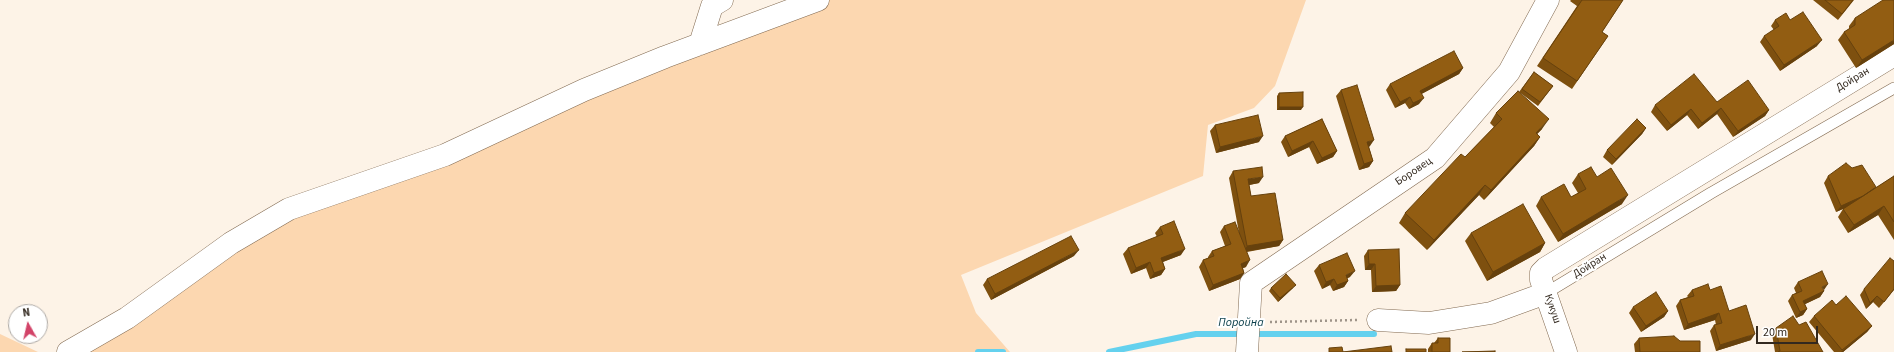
<!DOCTYPE html>
<html>
<head>
<meta charset="utf-8">
<style>
  body { margin:0 }
  #map { position:relative; width:1894px; height:352px; overflow:hidden; background:#fdf3e7; font-family:"Source Sans 3",sans-serif }
  canvas { display:block }
  .north { position:absolute; left:8px; top:304px; width:40px; height:40px; box-sizing:border-box; background:#fff; border:1px solid #ada9a5; border-radius:50%; rotate:352deg; font-size:11px; font-weight:700; line-height:16px; text-align:center; color:#33291f }
  .north::after { content:''; display:block; margin:auto; width:14px; height:18px; background:#d24368; clip-path:polygon(50% 0,100% 100%,50% 72%,0 100%) }
  .scale { position:absolute; left:1756px; top:326px; width:62px; height:18px; box-sizing:border-box; border:2px solid #33291f; border-top:0; padding-left:5px; font-size:12px; line-height:14px; white-space:nowrap; color:#33291f; -webkit-text-stroke:3px #fff; paint-order:stroke }
</style>
</head>
<body>
<div id="map">
<canvas width="1894" height="352"></canvas>
<div class="north">N</div>
<div class="scale">20 m</div>
</div>
<script>
const context = document.querySelector('canvas').getContext('2d');
context.lineJoin = 'round';
function fillPath(path, color) {
  context.fillStyle = color;
  context.fill(path, 'evenodd');
}
function shape(rows) {
  const path = new Path2D();
  for (const r of rows) {
    path.moveTo(r[0], r[1]);
    for (let i = 2; i < r.length; i += 2) path.lineTo(r[i], r[i + 1]);
  }
  return path;
}
function trace(path, color, width, dash) {
  context.strokeStyle = color;
  context.lineWidth = width;
  context.lineCap = dash ? 'butt' : 'round';
  context.setLineDash(dash || []);
  context.stroke(path);
}
function drawText(font, color, halo, rows, align = 'center') {
  context.font = font + ' "Source Sans 3",sans-serif';
  context.lineWidth = 4;
  context.setLineDash([]);
  context.textBaseline = 'middle';
  context.strokeStyle = halo;
  context.fillStyle = color;
  for (const [text, x, y, turn = 0] of rows) {
    context.save();
    context.translate(x, y);
    context.rotate((+turn || 0) * Math.PI / 180);
    context.textAlign = isNaN(turn) ? turn : align;
    if (halo) context.strokeText(text, 0, 0);
    context.fillText(text, 0, 0);
    context.restore();
  }
}
fillPath(shape([
  [818,0,1306,0,1275,86,1254,108,1208,125,1203,176,961,275,976,313,1010,352,66,352,231,243],
  [0,334,38,352,0,352]
]), '#fcd7b0');
trace(shape([
  [978,352,1003,352],
  [1109,352,1196,334,1374,334]
]), '#64d1ee', 6);
const service = shape([
  [1546,293,1711,193,1894,88]
]);
const minor = shape([
  [700,44,712,6,722,0],
  [1378,320,1429,323,1491,313,1546,293],
  [68,352,127,318,231,243,289,209,445,155,584,90,665,57,818,0],
  [1247,352,1251,283,1435,158,1509,72,1548,0],
  [1566,352,1541,280,1541,273,1546,268,1894,55]
]);
trace(service, '#826a51', 12);
trace(minor, '#826a51', 23);
trace(shape([
  [1270,322,1357,320]
]), '#9e9489', 2.5, [2, 3]);
trace(service, '#fff', 11);
trace(minor, '#fff', 22);
fillPath(shape([
  [1571,0,1623,0,1602,32,1608,36,1572,89,1537,66,1577,6,1570,1],
  [1813,0,1854,0,1838,20],
  [1855,18,1894,44,1856,68,1838,40,1844,32,1849,29,1849,26],
  [1775,20,1790,20,1817,46,1780,71,1760,42,1764,36,1774,30,1771,26],
  [1463,68,1459,74,1421,94,1419,104,1409,109,1405,103,1395,108,1386,90,1390,84],
  [1534,72,1553,86,1538,106,1519,92],
  [1341,90,1370,146,1369,147,1373,161,1369,167,1359,170,1336,96],
  [1279,93,1301,110,1277,110,1277,96],
  [1717,102,1769,110,1765,116,1733,137,1717,114,1698,129,1687,115,1667,131,1651,112,1655,105],
  [1496,113,1542,129,1537,134,1540,137,1534,146,1484,200,1479,195,1427,250,1399,223,1405,213,1465,157,1494,127,1490,123],
  [1322,119,1337,151,1333,157,1317,164,1309,147,1288,157,1281,142,1285,136],
  [1215,125,1259,142,1216,153,1210,131],
  [1646,128,1642,134,1612,165,1603,157,1607,150],
  [1233,171,1259,183,1249,185,1251,196,1283,240,1279,246,1247,252,1246,267,1243,268,1244,273,1240,279,1209,291,1199,267,1203,260,1208,258,1208,257,1212,251,1225,246,1220,232,1224,226,1239,233,1229,178],
  [1578,174,1597,177,1622,204,1558,242,1536,206,1541,197,1571,197,1578,193,1572,183],
  [1828,176,1874,189,1894,176,1894,240,1878,215,1848,233,1838,217,1843,209,1836,212,1824,183],
  [1160,227,1181,255,1163,262,1165,269,1161,275,1150,279,1146,268,1131,274,1123,254,1128,248,1157,237,1155,233],
  [1471,233,1545,243,1540,252,1487,281,1465,241],
  [1368,250,1400,285,1396,291,1372,292,1371,270,1365,270,1364,256],
  [1074,256,991,300,983,285,987,279],
  [1894,261,1894,290,1879,308,1873,302,1866,309,1860,295,1864,289],
  [1319,265,1350,277,1347,278,1348,281,1344,287,1333,291,1330,285,1322,289,1314,271],
  [1798,282,1824,290,1824,291,1820,297,1805,304,1807,309,1803,315,1796,318,1788,301,1792,295,1796,293,1794,288],
  [1271,288,1293,288,1278,302,1269,291],
  [1692,290,1710,290,1729,311,1751,340,1716,351,1710,331,1714,325,1716,325,1715,320,1684,330,1676,306,1680,300,1688,297,1687,296],
  [1836,305,1872,326,1867,332,1843,352,1834,352,1809,322,1814,316],
  [1633,307,1668,311,1664,317,1641,332,1629,313],
  [1799,325,1823,352,1775,352,1772,334,1776,328],
  [1438,338,1450,352,1428,352,1428,349,1432,343,1434,343],
  [1639,338,1680,341,1700,352,1635,352,1634,344]
]), '#7e500f');
fillPath(shape([
  [1822,40,1817,46,1780,71,1784,65],
  [1894,40,1894,44,1856,68,1862,60],
  [1463,68,1459,74,1416,97,1420,91],
  [1410,97,1405,103,1395,108,1400,102],
  [1424,98,1419,104,1409,109,1413,103],
  [1279,107,1303,107,1301,110,1277,110],
  [1721,108,1717,114,1698,129,1702,123],
  [1691,109,1687,115,1667,131,1671,125],
  [1769,110,1765,116,1733,137,1738,131],
  [1549,119,1542,129,1529,142,1536,133],
  [1646,128,1642,134,1612,165,1616,159],
  [1263,136,1259,142,1216,153,1220,147],
  [1540,137,1534,146,1484,200,1491,190],
  [1374,140,1370,146,1363,148,1367,142],
  [1313,141,1309,147,1288,157,1292,151],
  [1337,151,1333,157,1317,164,1322,158],
  [1373,161,1369,167,1359,170,1364,164],
  [1263,177,1259,183,1244,186,1248,179],
  [1485,185,1479,195,1427,250,1434,240],
  [1876,187,1871,193,1858,202,1836,212,1841,206],
  [1628,195,1622,204,1558,242,1563,234],
  [1884,206,1878,215,1848,233,1854,225],
  [1283,240,1279,246,1243,252,1247,246],
  [1545,243,1540,252,1487,281,1493,272],
  [1185,249,1181,255,1157,264,1161,258],
  [1079,250,1074,256,991,300,995,294],
  [1250,260,1246,267,1237,270,1241,264],
  [1150,262,1146,268,1131,274,1136,268],
  [1369,264,1375,264,1371,270,1365,270],
  [1165,269,1161,275,1150,279,1154,273],
  [1355,271,1350,277,1341,281,1346,275],
  [1244,273,1240,279,1209,291,1213,285],
  [1334,279,1330,285,1322,289,1326,282],
  [1348,281,1344,287,1333,291,1337,285],
  [1828,284,1824,290,1822,287],
  [1296,285,1293,288,1278,302,1280,298],
  [1400,285,1396,291,1372,292,1376,286],
  [1824,291,1820,297,1799,307,1803,301],
  [1877,296,1873,302,1866,309,1870,303],
  [1807,309,1803,315,1796,318,1800,312],
  [1668,311,1664,317,1641,332,1646,326],
  [1719,313,1715,320,1684,330,1688,324],
  [1872,326,1867,332,1843,352,1841,352],
  [1755,334,1751,340,1716,351,1720,345]
]), '#66410d');
const building = shape([
  [1582,0,1623,0,1602,32,1608,36,1577,81,1543,58,1582,0],
  [1825,0,1853,0,1842,14,1825,0],
  [1883,0,1894,0,1894,40,1862,60,1844,32,1855,25,1855,18,1883,0],
  [1803,12,1822,40,1784,65,1764,36,1779,26,1775,20,1786,13,1790,20,1803,12],
  [1454,51,1463,68,1420,91,1424,98,1413,103,1410,97,1400,102,1390,84,1454,51],
  [1534,72,1553,86,1540,102,1522,89,1534,72],
  [1694,74,1717,102,1748,80,1769,110,1738,131,1721,108,1702,123,1691,109,1671,125,1655,105,1694,74],
  [1357,85,1374,140,1367,142,1373,161,1364,164,1341,90,1357,85],
  [1518,91,1549,119,1536,133,1540,137,1491,190,1485,185,1434,240,1405,213,1461,154,1465,157,1502,119,1496,113,1518,91],
  [1303,92,1303,107,1279,107,1279,93,1303,92],
  [1258,115,1263,136,1220,147,1215,125,1258,115],
  [1322,119,1337,151,1322,158,1313,141,1292,151,1285,136,1322,119],
  [1637,119,1646,128,1616,159,1607,150,1637,119],
  [1846,163,1852,168,1862,165,1876,187,1863,196,1841,206,1828,176,1846,163],
  [1262,167,1263,177,1248,179,1251,196,1275,193,1283,240,1247,246,1233,171,1262,167],
  [1591,167,1597,177,1611,168,1628,195,1563,234,1541,197,1564,184,1571,197,1586,189,1578,174,1591,167],
  [1894,176,1894,222,1884,206,1854,225,1843,209,1894,176],
  [1523,204,1545,243,1493,272,1471,233,1523,204],
  [1174,221,1185,249,1161,258,1165,269,1154,273,1150,262,1136,268,1128,248,1163,234,1160,227,1174,221],
  [1235,222,1250,260,1241,264,1244,273,1213,285,1203,260,1214,256,1212,251,1231,244,1224,226,1235,222],
  [1071,236,1079,250,995,294,987,279,1071,236],
  [1399,249,1400,285,1376,286,1375,264,1369,264,1368,250,1399,249],
  [1347,253,1355,271,1346,275,1348,281,1337,285,1334,279,1326,282,1319,265,1347,253],
  [1890,258,1894,261,1894,289,1884,302,1877,296,1870,303,1864,289,1890,258],
  [1822,271,1828,284,1822,287,1824,291,1803,301,1807,309,1800,312,1792,295,1802,291,1798,282,1822,271],
  [1286,274,1296,285,1280,298,1271,288,1286,274],
  [1708,284,1710,290,1721,286,1729,311,1746,305,1755,334,1720,345,1714,325,1722,323,1719,313,1688,324,1680,300,1694,296,1692,290,1708,284],
  [1656,292,1668,311,1646,326,1633,307,1656,292],
  [1846,296,1872,326,1842,350,1814,316,1832,300,1836,305,1846,296],
  [1793,316,1799,325,1806,322,1823,352,1778,352,1780,351,1776,328,1793,316],
  [1674,336,1680,341,1700,341,1700,352,1640,352,1639,338,1674,336],
  [1438,338,1450,338,1450,352,1432,352,1432,343,1438,343,1438,338],
  [1391,346,1392,352,1329,352,1329,348,1342,347,1343,352,1391,346],
  [1406,349,1426,349,1426,352,1406,352,1406,349],
  [1495,351,1495,352,1462,352,1495,351]
]);
fillPath(building, '#925d12');
trace(building, '#66410d', 1);
drawText('11px', '#33291f', '#fff', [
  ["Дойран",1853,80,-31],
  ["Боровец",1414,172,-34],
  ["Дойран",1590,266,-32],
  ["Кукуш",1552,309,71]
]);
drawText('italic 12px', '#0a3e4a', '#fff', [
  ["Поройна",1241,323]
]);
</script>
</body>
</html>
